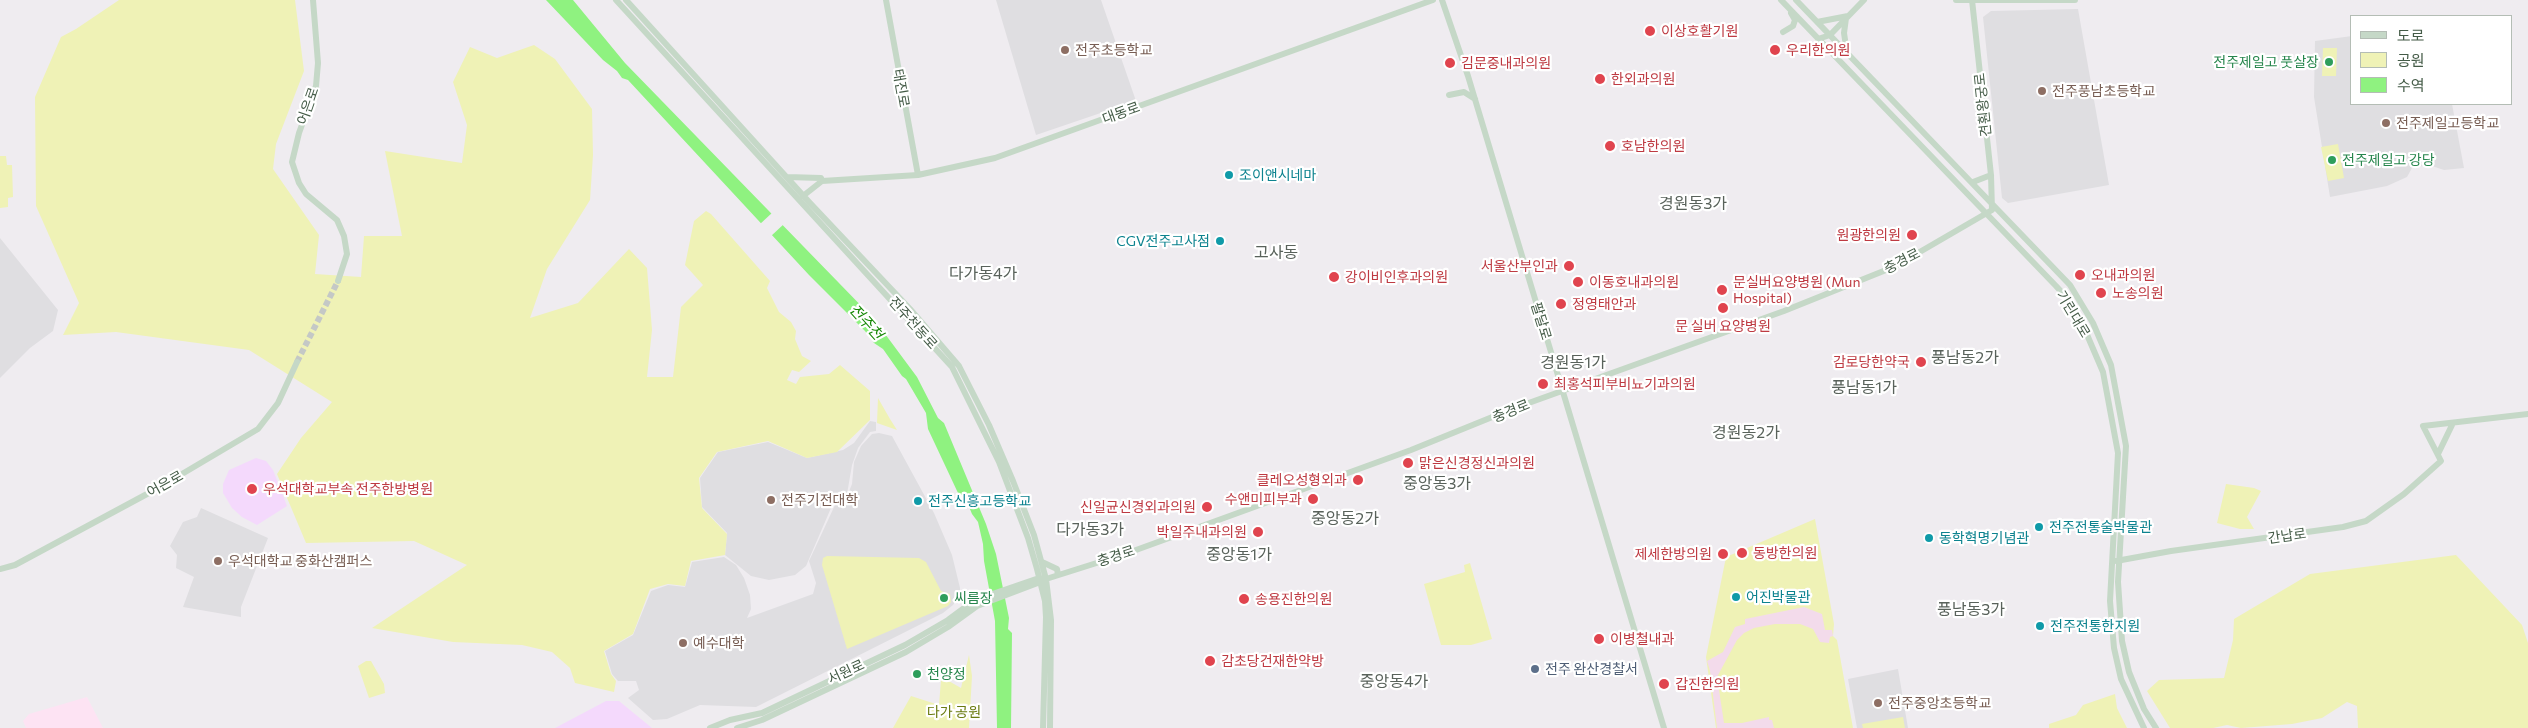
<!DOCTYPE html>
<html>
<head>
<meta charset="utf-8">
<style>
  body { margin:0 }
  #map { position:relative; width:2528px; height:728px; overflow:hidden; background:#efecf0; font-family:Commissioner,"Noto Sans KR",sans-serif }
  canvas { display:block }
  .legend { position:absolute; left:2350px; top:15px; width:162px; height:90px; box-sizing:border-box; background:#fff; border:1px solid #b4bdb5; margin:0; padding:6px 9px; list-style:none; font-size:15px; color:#445b47 }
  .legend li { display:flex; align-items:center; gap:10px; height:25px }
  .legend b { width:25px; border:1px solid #b4bdb5 }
</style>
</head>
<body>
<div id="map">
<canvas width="2528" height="728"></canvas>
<ul class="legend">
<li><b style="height:6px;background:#c5d8c7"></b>도로</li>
<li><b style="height:14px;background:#eff2b6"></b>공원</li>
<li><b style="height:14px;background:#8ff280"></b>수역</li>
</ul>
</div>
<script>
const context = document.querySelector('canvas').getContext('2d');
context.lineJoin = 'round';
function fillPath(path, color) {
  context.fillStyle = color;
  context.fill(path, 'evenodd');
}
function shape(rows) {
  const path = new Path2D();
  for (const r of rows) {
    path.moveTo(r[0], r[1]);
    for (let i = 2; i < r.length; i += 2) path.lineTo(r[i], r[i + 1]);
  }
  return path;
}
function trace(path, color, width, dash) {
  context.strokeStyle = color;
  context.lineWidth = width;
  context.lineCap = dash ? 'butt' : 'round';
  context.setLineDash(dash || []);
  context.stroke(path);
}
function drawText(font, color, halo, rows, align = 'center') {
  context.font = font + ' Commissioner,"Noto Sans KR",sans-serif';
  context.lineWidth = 4.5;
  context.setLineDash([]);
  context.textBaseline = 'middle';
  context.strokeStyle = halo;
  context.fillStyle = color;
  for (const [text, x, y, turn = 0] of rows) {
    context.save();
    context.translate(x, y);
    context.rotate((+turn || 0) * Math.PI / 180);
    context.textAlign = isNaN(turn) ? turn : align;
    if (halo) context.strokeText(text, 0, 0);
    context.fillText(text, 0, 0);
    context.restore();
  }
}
fillPath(shape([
  [87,697,103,728,26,728,23,721,29,714]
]), '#fde3f3');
fillPath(shape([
  [996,0,1101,0,1136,101,1036,135],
  [2078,9,2109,185,2008,203,2002,198,1983,17,1991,11],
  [2352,36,2352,104,2452,104,2464,168,2444,170,2429,165,2412,168,2407,177,2387,186,2330,197,2314,97,2315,41],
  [0,238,58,310,53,331,30,348,0,378],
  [870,421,876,422,876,431,870,432,858,448,852,465,847,494,844,498,834,501,806,566,795,575,769,580,751,576,725,555,727,533,702,507,700,478,718,452,768,442,807,458,843,450,854,443],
  [879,433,892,436,934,513,952,555,960,588,960,595,953,605,943,613,756,707,700,705,667,719,653,720,628,698,639,690,636,681,618,681,612,674,605,651,633,635,651,591,668,585,685,587,692,562,724,557,736,565,744,578,750,595,751,609,747,618,813,594,816,583,809,561,835,505,846,499,852,484,854,462,861,446,872,434],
  [201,508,268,538,241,607,241,617,183,607,194,577,176,568,177,555,170,546,183,522,197,517],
  [1898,669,1908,728,1857,728,1848,679]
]), '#dfdee1');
fillPath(shape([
  [256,458,266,461,273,470,287,506,257,525,242,517,232,508,223,493,223,484,229,470],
  [606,701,619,701,652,728,555,728]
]), '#f4d9fc');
fillPath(shape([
  [119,0,295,0,304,71,276,144,273,169,319,235,315,274,361,277,364,236,402,236,385,151,462,163,467,125,453,82,470,47,497,58,534,45,555,59,592,109,593,155,590,200,547,269,530,318,578,303,629,249,647,268,652,330,647,377,673,377,681,307,703,285,685,265,694,221,706,211,711,214,770,281,767,288,779,312,791,322,796,331,795,339,802,356,811,361,799,372,792,370,787,380,796,384,800,377,829,374,840,365,870,391,870,420,837,452,807,458,768,441,717,452,699,478,702,508,727,534,725,555,691,561,685,586,668,584,650,589,633,634,604,651,611,674,616,681,614,692,575,683,570,668,552,652,522,645,453,642,372,628,467,565,414,541,306,543,277,474,301,438,332,402,249,350,116,332,63,335,79,303,36,206,35,97,61,37,76,29],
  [2323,48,2337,48,2336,76,2322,76],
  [2338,144,2344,178,2328,181,2321,147],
  [0,156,6,156,7,165,12,165,13,197,8,198,8,207,0,208],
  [878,398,890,419,897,430,877,423],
  [2226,484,2254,488,2261,491,2247,517,2254,529,2240,529,2217,523],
  [1815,519,1834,624,1833,636,1837,640,1853,728,1716,728,1706,657,1726,557],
  [2456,555,2522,625,2528,643,2528,728,2358,728,2357,706,2347,702,2322,718,2292,724,2241,728,2227,725,2213,728,2170,728,2147,691,2159,680,2224,678,2233,640,2234,619,2310,574],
  [827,556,919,558,926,562,941,591,950,594,951,602,948,606,847,649,822,565,823,558],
  [1470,563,1492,639,1471,645,1441,645,1424,584,1465,572,1464,565],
  [969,655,972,676,969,728,893,728,911,696,939,705,941,680,947,680,961,688],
  [366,661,371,661,384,684,385,693,369,698,358,666],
  [2115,694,2117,708,2127,728,2049,728,2049,724,2076,715,2083,705],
  [1903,717,1905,728,1863,728,1862,724]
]), '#eff2b6');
fillPath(shape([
  [1804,607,1822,614,1825,630,1832,630,1833,636,1830,637,1829,643,1820,642,1813,629,1800,624,1775,624,1754,628,1744,633,1737,640,1717,677,1724,723,1742,723,1769,717,1769,720,1772,720,1774,728,1717,728,1710,671,1707,661,1723,652,1735,627,1745,624,1745,619]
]), '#f3dbeb');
fillPath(shape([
  [546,0,573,0,625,63,874,319,917,377,938,418,944,423,986,524,996,554,1009,618,1008,629,1012,633,1011,728,997,728,995,621,984,561,983,544,978,522,972,514,965,497,958,493,928,429,926,413,906,379,902,376,883,349,874,343,865,331,809,275,628,80,622,78,617,71,603,60]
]), '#8ff280');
fillPath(shape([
  [773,212,785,223,770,237,759,225]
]), '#efecf0');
trace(shape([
  [297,362,338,281]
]), '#c4c8c6', 6, [6, 3]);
trace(shape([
  [313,0,318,63,316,86,299,133,292,162,299,183,306,194,337,220,344,236,347,254,338,281],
  [616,0,952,367,999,462,1028,538,1037,569,1045,601,1046,617,1043,728],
  [626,0,810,203,910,309,959,366,989,425,1013,481,1034,535,1046,579,1051,620,1050,728],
  [886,0,918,175],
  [1442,0,1468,76,1664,728],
  [1781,0,2056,286,2067,298,2085,330,2103,372,2118,453,2110,601,2114,648,2121,679,2144,728],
  [1796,0,2070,285,2093,323,2111,365,2126,446,2118,582,2122,641,2129,672,2144,709,2156,728],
  [1956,0,2075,0],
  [1846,18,1844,33,1847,53],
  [1817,22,1848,16],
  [1783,32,1793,26,1795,20,1791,13],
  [1818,39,1830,35,1864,0],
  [1449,95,1464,92,1475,99],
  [787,177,821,178,822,181],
  [1973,182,1991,175],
  [803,196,822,181,918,175,995,158,1433,0],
  [2438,454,2453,423],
  [2116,561,2171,551,2343,527,2366,521,2404,494,2441,461,2423,426,2528,414],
  [1042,562,1057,569,1058,575],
  [0,569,15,565,160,487,258,429,278,403,297,362],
  [710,728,730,720,762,713,905,645,948,620,975,600,1039,578,1046,579,1125,554,1411,450,1512,409,1784,311,1896,266,1918,253,1992,210,1991,175,1972,0],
  [737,728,762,720,906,652,948,627,977,606,1043,581]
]), '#c5d8c7', 6);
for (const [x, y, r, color] of [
  [1650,31,6,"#e0444e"],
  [1065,50,5,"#8d6e63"],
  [1775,50,6,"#e0444e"],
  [2329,62,5,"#2e9e5b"],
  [1450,63,6,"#e0444e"],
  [1600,79,6,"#e0444e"],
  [2042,91,5,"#8d6e63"],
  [2386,123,5,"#8d6e63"],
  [1610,146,6,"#e0444e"],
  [2332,160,5,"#2e9e5b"],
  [1229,175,5,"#0f9aa8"],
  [1912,235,6,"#e0444e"],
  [1220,241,5,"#0f9aa8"],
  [1569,266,6,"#e0444e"],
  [2080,275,6,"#e0444e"],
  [1334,277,6,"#e0444e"],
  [1578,282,6,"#e0444e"],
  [1722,290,6,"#e0444e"],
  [2101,293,6,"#e0444e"],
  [1561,304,6,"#e0444e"],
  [1723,308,6,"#e0444e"],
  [1921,362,6,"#e0444e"],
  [1543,384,6,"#e0444e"],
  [1408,463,6,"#e0444e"],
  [1358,480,6,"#e0444e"],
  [252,489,6,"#e0444e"],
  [1313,499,6,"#e0444e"],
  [771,500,5,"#8d6e63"],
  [918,501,5,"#0f9aa8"],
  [1207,507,6,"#e0444e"],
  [2039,527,5,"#0f9aa8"],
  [1258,532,6,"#e0444e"],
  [1929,538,5,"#0f9aa8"],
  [1742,553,6,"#e0444e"],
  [1723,554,6,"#e0444e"],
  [218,561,5,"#8d6e63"],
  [1736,597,5,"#0f9aa8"],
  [944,598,5,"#2e9e5b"],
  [1244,599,6,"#e0444e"],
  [2040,626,5,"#0f9aa8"],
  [1599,639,6,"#e0444e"],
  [683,643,5,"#8d6e63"],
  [1210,661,6,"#e0444e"],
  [1535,669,5,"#5c6f8a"],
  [917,674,5,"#2e9e5b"],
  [1664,684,6,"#e0444e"],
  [1878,703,5,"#8d6e63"]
]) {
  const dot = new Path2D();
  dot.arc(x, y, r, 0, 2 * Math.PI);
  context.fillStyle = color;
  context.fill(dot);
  trace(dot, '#fff', 2);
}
drawText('14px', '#be3a42', '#fff', [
  ["이상호활기원",1661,31],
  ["우리한의원",1786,50],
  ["김문중내과의원",1461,63],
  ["한외과의원",1611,79],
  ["호남한의원",1621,146],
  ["원광한의원",1901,235,"right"],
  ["서울산부인과",1558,266,"right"],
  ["오내과의원",2091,275],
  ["강이비인후과의원",1345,277],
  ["이동호내과의원",1589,282],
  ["문실버요양병원 (Mun",1733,282],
  ["Hospital)",1733,298],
  ["노송의원",2112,293],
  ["정영태안과",1572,304],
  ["문 실버 요양병원",1723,326,"center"],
  ["감로당한약국",1910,362,"right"],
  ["최홍석피부비뇨기과의원",1554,384],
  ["맑은신경정신과의원",1419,463],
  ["클레오성형외과",1347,480,"right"],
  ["우석대학교부속 전주한방병원",263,489],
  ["수앤미피부과",1302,499,"right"],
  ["신일균신경외과의원",1196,507,"right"],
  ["박일주내과의원",1247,532,"right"],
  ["동방한의원",1753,553],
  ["제세한방의원",1712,554,"right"],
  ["송용진한의원",1255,599],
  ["이병철내과",1610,639],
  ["감초당건재한약방",1221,661],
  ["갑진한의원",1675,684]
], 'left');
drawText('14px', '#785e54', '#fff', [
  ["전주초등학교",1075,50],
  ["전주풍남초등학교",2052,91],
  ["전주제일고등학교",2396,123],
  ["전주기전대학",781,500],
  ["우석대학교 중화산캠퍼스",228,561],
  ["예수대학",693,643],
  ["전주중앙초등학교",1888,703]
], 'left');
drawText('14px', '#27864d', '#fff', [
  ["전주제일고 풋살장",2319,62,"right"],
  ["전주제일고 강당",2342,160],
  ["씨름장",954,598],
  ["천양정",927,674]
], 'left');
drawText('14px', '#445b47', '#fff', [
  ["태진로",901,88,80],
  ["견훤왕궁로",1983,105,-96],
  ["어은로",308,106,-71],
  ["대동로",1121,113,-20],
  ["충경로",1902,261,-27],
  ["기린대로",2073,314,59],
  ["팔달로",1541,321,73],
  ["전주천동로",913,323,48],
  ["충경로",1511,411,-22],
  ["어은로",165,484,-29],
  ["간납로",2287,536,-8],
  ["충경로",1116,556,-18],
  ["서원로",846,672,-25]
]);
drawText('14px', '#0d838f', '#fff', [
  ["조이앤시네마",1239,175],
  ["CGV전주고사점",1210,241,"right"],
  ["전주신흥고등학교",928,501],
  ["전주전통술박물관",2049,527],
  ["동학혁명기념관",1939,538],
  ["어진박물관",1746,597],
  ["전주전통한지원",2050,626]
], 'left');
drawText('14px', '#4e5e75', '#fff', [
  ["전주 완산경찰서",1545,669]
], 'left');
drawText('14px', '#6a7b10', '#fff', [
  ["다가 공원",954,712]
]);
drawText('italic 15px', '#168806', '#fff', [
  ["전주천",866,322,48]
]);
drawText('16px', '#59625b', '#fff', [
  ["경원동3가",1693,204],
  ["고사동",1276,253],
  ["다가동4가",983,274],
  ["풍남동2가",1965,358],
  ["경원동1가",1573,363],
  ["풍남동1가",1864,388],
  ["경원동2가",1746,433],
  ["중앙동3가",1437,484],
  ["중앙동2가",1345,519],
  ["다가동3가",1090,530],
  ["중앙동1가",1239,555],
  ["풍남동3가",1971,610],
  ["중앙동4가",1394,682]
]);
</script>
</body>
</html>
